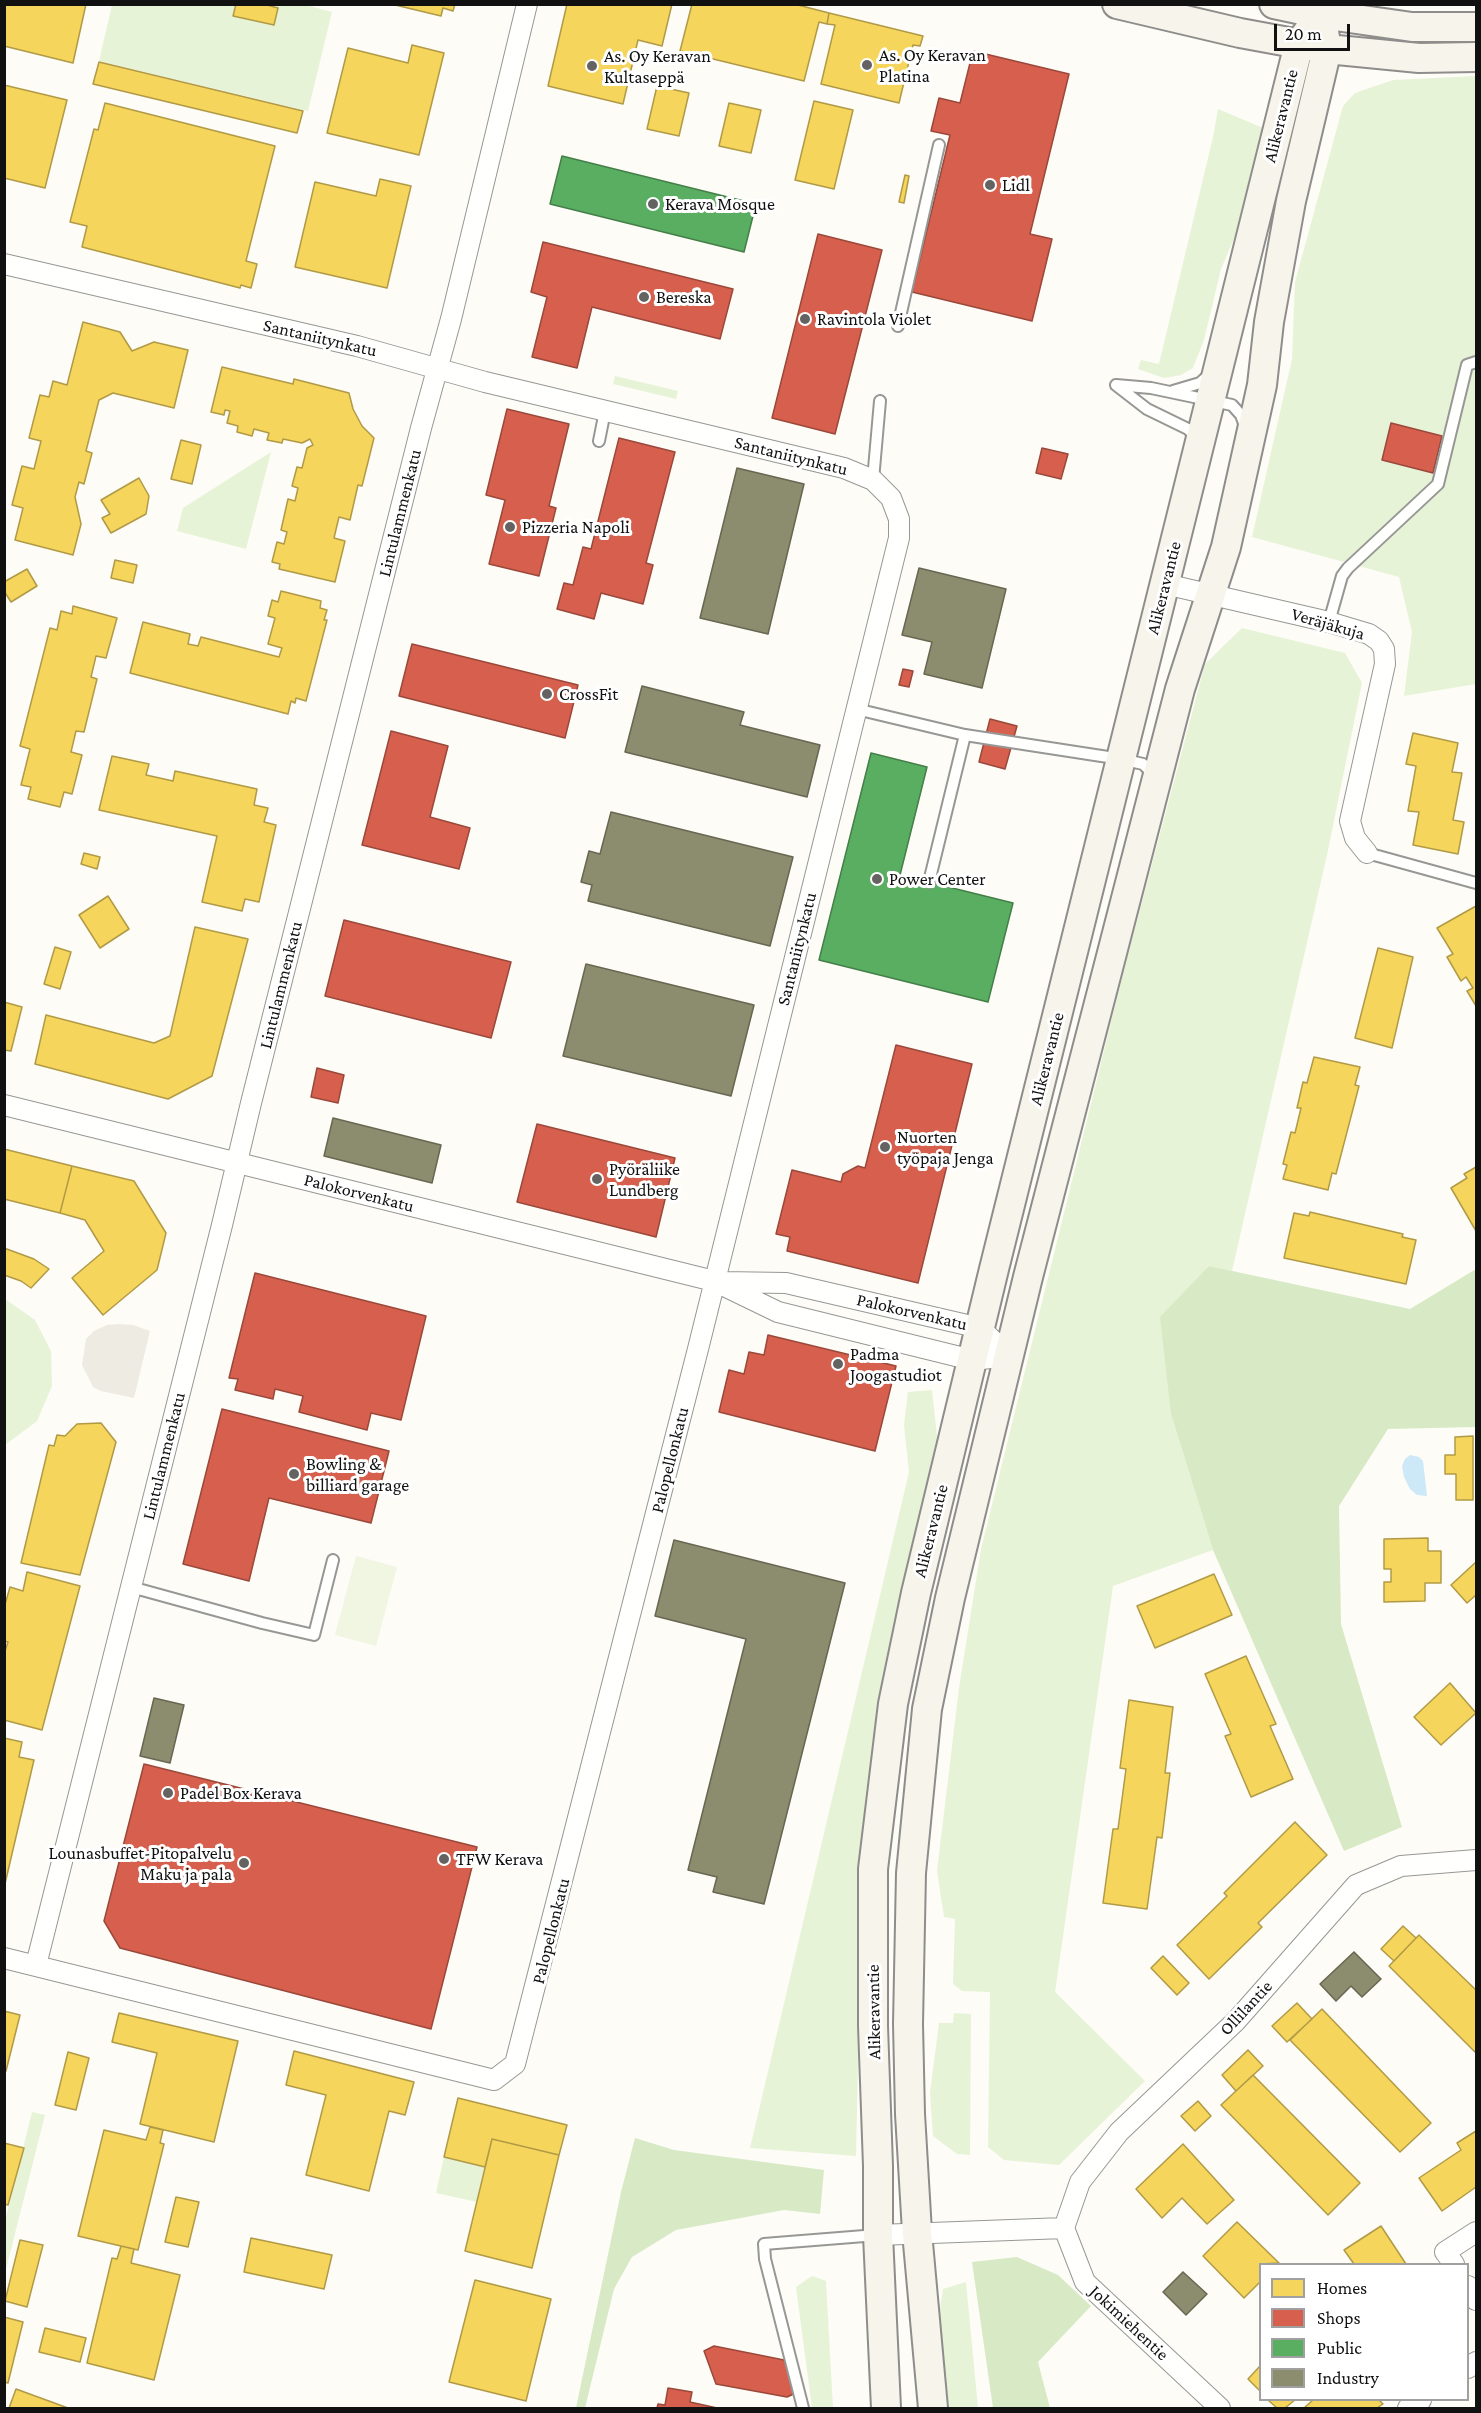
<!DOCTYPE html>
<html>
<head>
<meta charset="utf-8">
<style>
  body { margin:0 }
  #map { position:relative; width:1481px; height:2413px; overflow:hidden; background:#fdfcf7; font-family:"Crimson Pro",serif }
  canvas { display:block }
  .frame { position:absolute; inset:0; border:6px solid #111; pointer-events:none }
  .legend { position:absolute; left:1259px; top:2263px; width:210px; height:138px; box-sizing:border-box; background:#fff; border:2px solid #a0a0a0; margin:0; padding:8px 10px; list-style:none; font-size:18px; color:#111 }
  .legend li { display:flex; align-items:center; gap:12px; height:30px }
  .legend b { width:30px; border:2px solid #a0a0a0 }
  .scale { position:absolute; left:1274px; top:24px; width:76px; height:27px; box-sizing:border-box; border:3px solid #111; border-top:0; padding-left:8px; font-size:18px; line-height:21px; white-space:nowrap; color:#111; -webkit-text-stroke:4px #fff; paint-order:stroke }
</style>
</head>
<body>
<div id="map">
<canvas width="1481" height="2413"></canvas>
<div class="frame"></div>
<ul class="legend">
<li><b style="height:16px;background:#f6d55c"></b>Homes</li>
<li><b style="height:16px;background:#d6604d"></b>Shops</li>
<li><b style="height:16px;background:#5aae61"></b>Public</li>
<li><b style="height:16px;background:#8c8c6e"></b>Industry</li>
</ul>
<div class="scale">20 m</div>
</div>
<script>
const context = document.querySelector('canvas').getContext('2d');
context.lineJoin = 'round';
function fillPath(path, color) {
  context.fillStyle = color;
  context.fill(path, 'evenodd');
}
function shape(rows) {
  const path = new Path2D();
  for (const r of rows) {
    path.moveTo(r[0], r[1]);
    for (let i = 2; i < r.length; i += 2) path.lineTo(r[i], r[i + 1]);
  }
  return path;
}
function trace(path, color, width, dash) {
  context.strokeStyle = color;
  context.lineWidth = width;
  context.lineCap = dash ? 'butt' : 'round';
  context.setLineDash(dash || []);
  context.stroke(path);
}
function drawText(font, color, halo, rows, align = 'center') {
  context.font = font + ' "Crimson Pro",serif';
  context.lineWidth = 6;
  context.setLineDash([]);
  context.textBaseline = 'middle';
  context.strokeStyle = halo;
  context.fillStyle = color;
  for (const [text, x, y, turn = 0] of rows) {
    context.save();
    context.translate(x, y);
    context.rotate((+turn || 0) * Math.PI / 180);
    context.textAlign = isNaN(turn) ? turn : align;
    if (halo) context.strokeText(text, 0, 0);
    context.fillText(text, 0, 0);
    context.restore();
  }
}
fillPath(shape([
  [302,4,332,12,308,111,99,61,112,5],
  [1476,76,1476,684,1404,696,1412,632,1399,577,1252,537,1292,359,1295,282,1343,106,1355,93,1393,80],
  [1218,109,1263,128,1250,201,1221,269,1204,340,1193,368,1181,375,1164,378,1138,369,1141,360,1159,364,1213,137],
  [615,376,678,391,676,399,613,384],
  [271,452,246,549,177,531,183,508],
  [1242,628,1345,653,1362,683,1327,855,1232,1271,1208,1266,1171,1414,1213,1550,1113,1586,1055,1992,1145,2081,1059,2165,1004,2160,988,2147,990,1992,962,1991,953,1984,955,1919,944,1917,937,1871,959,1688,981,1549,1123,974,1205,664],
  [5,1299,35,1320,51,1351,52,1386,37,1421,5,1445],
  [932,1390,938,1446,862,1865,856,2156,750,2148,909,1472,904,1425,908,1392],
  [954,2013,971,2014,970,2155,957,2154,933,2136,930,2093,939,2023,953,2023],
  [32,2112,45,2115,5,2273,5,2221],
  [444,2157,485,2167,477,2202,436,2193],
  [812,2276,826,2281,833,2408,812,2408,796,2287],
  [966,2282,978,2408,947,2408,937,2329,943,2289]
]), '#e7f3d7');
fillPath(shape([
  [1209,1266,1410,1309,1476,1269,1476,1427,1388,1429,1339,1506,1341,1624,1402,1827,1344,1851,1213,1550,1171,1414,1160,1317],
  [635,2138,674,2150,824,2170,820,2214,784,2210,676,2230,632,2257,614,2289,585,2408,576,2408,621,2192],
  [1017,2257,1058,2275,1091,2306,1038,2362,1050,2408,993,2408,972,2262]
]), '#d8eac5');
fillPath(shape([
  [356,1556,397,1567,376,1646,335,1635]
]), '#f0f6e1');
fillPath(shape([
  [118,1324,133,1325,150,1331,134,1398,101,1391,93,1387,82,1365,86,1339,94,1331,107,1325]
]), '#edebe2');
fillPath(shape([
  [1410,1455,1419,1457,1423,1461,1427,1496,1417,1495,1410,1489,1404,1477,1402,1466,1405,1459]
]), '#cde8f7');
const homes = shape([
  [4,4,86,4,73,63,4,46,4,4],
  [236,4,263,4,278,8,274,25,233,16,236,4],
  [391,4,455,4,453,11,443,8,441,16,391,4],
  [567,4,672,4,662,46,638,40,623,104,548,86,567,4],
  [692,4,794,4,829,13,827,24,819,22,804,81,680,51,692,4],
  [829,13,923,36,920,46,913,45,899,103,821,84,835,25,827,24,829,13],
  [412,45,444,53,419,155,327,133,348,48,408,63,412,45],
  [99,62,303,111,297,133,93,84,99,62],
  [4,85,67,100,45,188,4,178,4,85],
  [657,86,689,93,679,136,647,129,657,86],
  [814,101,853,110,834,189,795,180,814,101],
  [105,103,275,146,246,261,257,264,251,288,241,285,240,288,82,247,87,226,70,222,94,129,98,130,105,103],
  [729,103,761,110,751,153,719,146,729,103],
  [905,175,909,176,904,203,899,202,905,175],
  [380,179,411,186,387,288,295,267,315,182,376,196,380,179],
  [83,322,120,332,132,351,154,342,188,350,174,408,113,393,99,400,86,451,92,453,84,484,79,482,75,497,81,524,73,555,15,540,23,508,12,505,22,466,34,469,41,441,29,438,40,395,49,397,53,381,67,385,83,322],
  [222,367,293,384,294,379,349,393,353,409,362,426,374,438,362,486,358,485,350,520,339,517,334,538,345,541,335,582,279,569,280,564,272,562,277,542,284,544,287,532,281,530,288,499,295,501,298,488,292,486,297,467,302,468,307,448,313,445,310,439,302,443,283,439,282,443,267,440,269,433,254,429,252,436,237,432,238,426,227,423,230,411,225,410,224,415,211,412,222,367],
  [181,440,201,445,192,484,171,479,181,440],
  [139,478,149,496,146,514,111,533,102,518,110,514,101,500,139,478],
  [115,560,137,565,133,583,111,578,115,560],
  [27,569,37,586,11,602,4,591,4,582,27,569],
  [281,591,321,601,320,608,327,610,324,620,327,620,306,701,296,698,295,703,291,701,288,714,130,673,143,622,190,634,188,644,198,646,201,637,279,657,282,648,268,644,275,618,268,616,272,600,278,602,281,591],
  [73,606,117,618,106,658,96,656,91,677,97,679,84,732,76,731,71,752,82,755,72,794,64,792,60,807,28,799,31,787,21,785,30,749,20,746,50,628,57,630,61,611,72,614,73,606],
  [1413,733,1458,743,1452,772,1462,773,1453,820,1464,822,1458,854,1413,845,1419,812,1408,811,1416,766,1406,764,1413,733],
  [112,756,149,764,146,775,173,781,175,771,257,789,254,805,268,808,264,822,276,825,259,902,245,899,242,911,202,902,217,836,99,810,112,756],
  [84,853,100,857,97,869,81,864,84,853],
  [108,896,129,929,100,948,79,915,108,896],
  [1476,906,1476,1006,1467,991,1473,988,1466,977,1461,981,1447,957,1453,954,1437,928,1476,906],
  [195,927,248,939,212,1076,168,1099,35,1064,46,1015,154,1043,170,1036,195,927],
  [55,947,71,952,60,989,44,984,55,947],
  [1378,948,1413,957,1392,1048,1355,1038,1378,948],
  [4,1002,22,1007,11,1051,4,1050,4,1002],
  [1314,1057,1360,1067,1355,1085,1359,1086,1336,1174,1332,1173,1328,1190,1283,1179,1287,1165,1283,1164,1291,1132,1295,1133,1301,1108,1297,1108,1303,1082,1307,1083,1314,1057],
  [4,1149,72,1166,60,1213,4,1199,4,1149],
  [72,1166,134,1181,166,1233,157,1270,103,1315,72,1278,104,1251,85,1220,60,1213,72,1166],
  [1476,1167,1476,1231,1451,1188,1467,1178,1464,1174,1476,1167],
  [1310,1212,1403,1234,1402,1237,1416,1240,1406,1284,1284,1258,1294,1213,1309,1216,1310,1212],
  [4,1248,34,1259,49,1269,31,1288,21,1281,4,1275,4,1248],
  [101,1423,116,1442,80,1575,21,1563,49,1445,54,1446,57,1435,65,1436,77,1424,101,1423],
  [1473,1436,1473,1500,1456,1500,1456,1474,1445,1474,1445,1455,1455,1455,1455,1437,1473,1436],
  [1428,1538,1428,1551,1441,1551,1441,1583,1425,1583,1425,1601,1384,1602,1384,1582,1391,1582,1391,1569,1384,1569,1384,1539,1428,1538],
  [1476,1562,1476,1595,1467,1603,1451,1585,1476,1562],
  [27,1572,80,1586,42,1730,4,1720,4,1654,8,1642,4,1641,4,1608,10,1587,23,1591,27,1572],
  [1214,1574,1232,1615,1155,1648,1137,1606,1214,1574],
  [1246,1656,1276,1724,1270,1726,1293,1779,1251,1797,1225,1736,1231,1734,1205,1674,1246,1656],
  [1450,1683,1476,1713,1441,1745,1414,1717,1450,1683],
  [1129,1700,1173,1707,1165,1773,1170,1773,1162,1838,1157,1837,1147,1909,1103,1903,1113,1829,1118,1829,1126,1769,1120,1768,1129,1700],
  [4,1738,22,1742,19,1757,34,1760,4,1888,4,1738],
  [1295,1822,1327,1855,1258,1923,1262,1927,1209,1979,1177,1945,1227,1896,1224,1893,1295,1822],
  [1403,1926,1416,1938,1394,1961,1381,1949,1403,1926],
  [1419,1935,1476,1990,1476,2053,1389,1966,1419,1935],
  [1163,1956,1189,1983,1177,1995,1151,1968,1163,1956],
  [1297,2003,1312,2019,1287,2042,1272,2026,1297,2003],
  [1322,2009,1431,2123,1400,2152,1290,2040,1322,2009],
  [4,2011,20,2015,6,2071,4,2070,4,2011],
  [119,2013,238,2041,214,2142,140,2124,157,2053,112,2042,119,2013],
  [1248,2050,1263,2066,1236,2091,1222,2075,1248,2050],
  [294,2051,414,2082,405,2115,389,2111,369,2191,306,2175,326,2095,286,2085,294,2051],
  [68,2052,89,2058,76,2110,55,2105,68,2052],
  [1253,2075,1360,2183,1328,2215,1221,2105,1253,2075],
  [458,2098,567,2125,559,2155,492,2139,485,2167,444,2157,458,2098],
  [1198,2101,1211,2116,1195,2131,1181,2116,1198,2101],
  [150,2127,163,2130,160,2143,164,2144,138,2250,78,2236,104,2130,146,2140,150,2127],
  [1476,2131,1476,2187,1442,2211,1419,2178,1461,2150,1457,2143,1476,2131],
  [492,2139,559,2155,532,2268,465,2251,492,2139],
  [4,2143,24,2148,8,2205,4,2204,4,2143],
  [1183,2144,1234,2200,1207,2224,1182,2198,1162,2218,1136,2189,1183,2144],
  [176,2197,199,2202,188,2247,165,2242,176,2197],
  [1237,2222,1279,2263,1260,2264,1260,2282,1244,2298,1203,2256,1237,2222],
  [1381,2226,1406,2264,1354,2264,1344,2250,1381,2226],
  [251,2238,332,2255,324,2289,244,2272,251,2238],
  [20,2240,43,2245,27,2307,5,2301,20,2240],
  [121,2246,134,2249,131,2263,180,2275,154,2380,87,2363,112,2258,117,2259,121,2246],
  [475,2280,551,2299,526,2401,449,2382,475,2280],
  [4,2317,23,2322,8,2383,4,2382,4,2317],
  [45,2328,86,2338,80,2362,39,2352,45,2328],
  [1260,2366,1260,2391,1248,2379,1260,2366],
  [16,2389,68,2408,9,2408,16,2389],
  [1268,2400,1295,2400,1285,2408,1277,2408,1268,2400],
  [1313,2400,1379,2400,1383,2404,1377,2408,1304,2408,1313,2400]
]);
fillPath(homes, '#f6d55c');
trace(homes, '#b19a46', 1.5);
const shops = shape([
  [973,51,1069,74,1030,234,1052,239,1032,321,912,292,950,135,931,131,939,98,960,103,973,51],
  [818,234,882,250,835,434,772,418,818,234],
  [543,242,733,289,720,339,592,307,577,368,532,357,547,297,531,292,543,242],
  [507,409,569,424,549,506,556,508,539,576,489,564,505,500,486,495,507,409],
  [1391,423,1442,436,1433,473,1382,460,1391,423],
  [619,438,675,452,646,563,653,565,643,604,601,593,594,619,557,609,564,583,573,585,583,547,591,549,619,438],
  [1042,448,1068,454,1061,479,1036,473,1042,448],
  [412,644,578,685,565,738,399,696,412,644],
  [903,669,913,671,909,687,899,685,903,669],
  [990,719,1017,726,1005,769,979,762,990,719],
  [391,731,448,746,430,817,470,828,459,869,362,845,391,731],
  [344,920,511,962,491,1038,325,996,344,920],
  [896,1045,972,1064,918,1283,787,1251,790,1237,776,1234,792,1170,841,1182,843,1174,858,1166,865,1168,896,1045],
  [317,1068,344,1075,338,1103,311,1097,317,1068],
  [537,1124,675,1158,656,1237,517,1202,537,1124],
  [255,1273,426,1316,401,1420,371,1413,367,1430,299,1412,303,1396,275,1389,273,1399,235,1390,238,1379,229,1378,255,1273],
  [768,1335,896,1366,875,1451,719,1412,729,1370,744,1374,749,1352,764,1355,768,1335],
  [222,1409,389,1451,371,1523,269,1498,249,1581,183,1564,222,1409],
  [144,1764,477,1847,431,2029,120,1948,104,1921,144,1764],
  [714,2346,784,2360,796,2393,787,2397,716,2384,704,2351,714,2346],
  [668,2388,692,2392,690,2402,717,2408,657,2408,658,2404,665,2405,668,2388]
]);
fillPath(shops, '#d6604d');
trace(shops, '#9b483b', 1.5);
const public = shape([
  [562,156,756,204,744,252,550,204,562,156],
  [871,753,927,767,900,875,1013,903,988,1002,819,960,871,753]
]);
fillPath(public, '#5aae61');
trace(public, '#447f49', 1.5);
const industry = shape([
  [737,468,804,484,768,634,700,618,737,468],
  [919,568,1006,589,982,688,924,674,932,642,902,635,919,568],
  [642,686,744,712,740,725,820,745,807,797,625,752,642,686],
  [611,812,793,857,770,946,588,901,592,885,581,882,589,851,600,854,611,812],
  [586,964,754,1005,731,1096,563,1056,586,964],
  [333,1118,441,1145,432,1183,324,1156,333,1118],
  [674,1540,845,1583,764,1904,713,1892,717,1877,688,1870,746,1639,655,1616,674,1540],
  [154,1698,184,1705,170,1763,140,1756,154,1698],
  [1354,1952,1381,1979,1362,1997,1351,1986,1336,2001,1320,1984,1354,1952],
  [1183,2272,1207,2294,1186,2315,1163,2292,1183,2272]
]);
fillPath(industry, '#8c8c6e');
trace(industry, '#676752', 1.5);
const lane = shape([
  [898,326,939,145],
  [1116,385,1151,388,1232,405,1241,415,1245,426],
  [1116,385,1147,409,1188,429,1198,439],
  [1173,391,1200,383,1210,374],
  [599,441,605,411],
  [873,480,880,401],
  [1329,622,1342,576,1348,568,1438,484,1467,365,1476,362],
  [856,709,965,735,1121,759,1143,764,1151,772,1152,777],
  [1367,853,1476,883],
  [929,882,965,735],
  [131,1587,262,1623,314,1635,333,1560],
  [803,2408,765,2259,764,2244,877,2235]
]);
const street = shape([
  [4,264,357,346,485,382,844,468,873,480,891,498,899,519,899,538,698,1349,515,2064,494,2080,4,1958],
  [1165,584,1329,622,1369,634,1379,641,1384,649,1385,664,1350,821,1355,838,1367,853],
  [4,1105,714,1281,778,1312,972,1360,1009,1356],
  [723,1282,786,1283,980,1328,1009,1356],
  [36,1965,222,1225,251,1103,421,428,451,319,527,4],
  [1064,2228,1080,2182,1119,2132,1236,2021,1356,1885,1401,1866,1476,1860],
  [878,2235,1064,2228,1085,2282,1220,2408],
  [1454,2264,1445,2252,1476,2232],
  [1468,2286,1476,2300],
  [1468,2368,1476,2362],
  [1408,2408,1421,2400]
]);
const secondary = shape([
  [1117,4,1240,33,1327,49,1419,58,1476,57],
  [1274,4,1321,14,1412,27,1476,27],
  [886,2408,878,2235,878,2166,873,2026,873,1869,893,1704,916,1593,994,1269,1299,44,1321,14],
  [933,2408,917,2232,910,2114,908,2024,911,1873,927,1709,950,1598,1028,1277,1113,949,1180,689,1226,547,1262,385,1269,322,1291,201,1327,49,1321,14]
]);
trace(lane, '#979795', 14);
trace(street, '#979795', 22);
trace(secondary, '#8e8d8b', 32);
trace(lane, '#fffffe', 10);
trace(street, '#fffffe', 20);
trace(secondary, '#f6f4eb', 28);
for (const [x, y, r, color] of [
  [867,65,6,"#646362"],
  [592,66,6,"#646362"],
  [990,185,6,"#646362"],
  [653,204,6,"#646362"],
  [644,297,6,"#646362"],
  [805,319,6,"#646362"],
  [510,527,6,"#646362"],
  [547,694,6,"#646362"],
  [877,879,6,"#646362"],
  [885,1147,6,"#646362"],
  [597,1179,6,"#646362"],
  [838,1364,6,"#646362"],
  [294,1474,6,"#646362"],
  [168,1793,6,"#646362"],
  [444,1859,6,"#646362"],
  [244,1863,6,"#646362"]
]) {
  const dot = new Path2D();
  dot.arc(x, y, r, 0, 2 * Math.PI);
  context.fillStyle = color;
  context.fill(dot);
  trace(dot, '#fff', 2);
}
drawText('18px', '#111', '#fff', [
  ["As. Oy Keravan",879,55],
  ["Platina",879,76],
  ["As. Oy Keravan",604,56],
  ["Kultaseppä",604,77],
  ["Lidl",1002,185],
  ["Kerava Mosque",665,204],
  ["Bereska",656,297],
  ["Ravintola Violet",817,319],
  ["Pizzeria Napoli",522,527],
  ["CrossFit",559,694],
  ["Power Center",889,879],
  ["Nuorten",897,1137],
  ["työpaja Jenga",897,1158],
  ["Pyöräliike",609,1169],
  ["Lundberg",609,1190],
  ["Padma",850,1354],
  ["Joogastudiot",850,1375],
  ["Bowling &",306,1464],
  ["billiard garage",306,1485],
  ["Padel Box Kerava",180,1793],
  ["Lounasbuffet-Pitopalvelu",232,1853,"right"],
  ["Maku ja pala",232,1874,"right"],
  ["TFW Kerava",456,1859]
], 'left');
drawText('18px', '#111', '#fff', [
  ["Alikeravantie",1281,116,-76],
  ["Santaniitynkatu",320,338,13],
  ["Santaniitynkatu",791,456,14],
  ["Lintulammenkatu",400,513,-76],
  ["Alikeravantie",1164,588,-76],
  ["Veräjäkuja",1328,624,16],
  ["Santaniitynkatu",797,949,-76],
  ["Lintulammenkatu",281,985,-76],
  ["Alikeravantie",1047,1059,-76],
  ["Palokorvenkatu",359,1193,14],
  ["Palokorvenkatu",912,1312,13],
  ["Lintulammenkatu",164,1456,-76],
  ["Palopellonkatu",670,1460,-76],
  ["Alikeravantie",931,1531,-76],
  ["Palopellonkatu",551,1931,-76],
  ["Ollilantie",1246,2008,-47],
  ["Alikeravantie",874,2012,-91],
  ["Jokimiehentie",1129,2323,43]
]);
</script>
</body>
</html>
